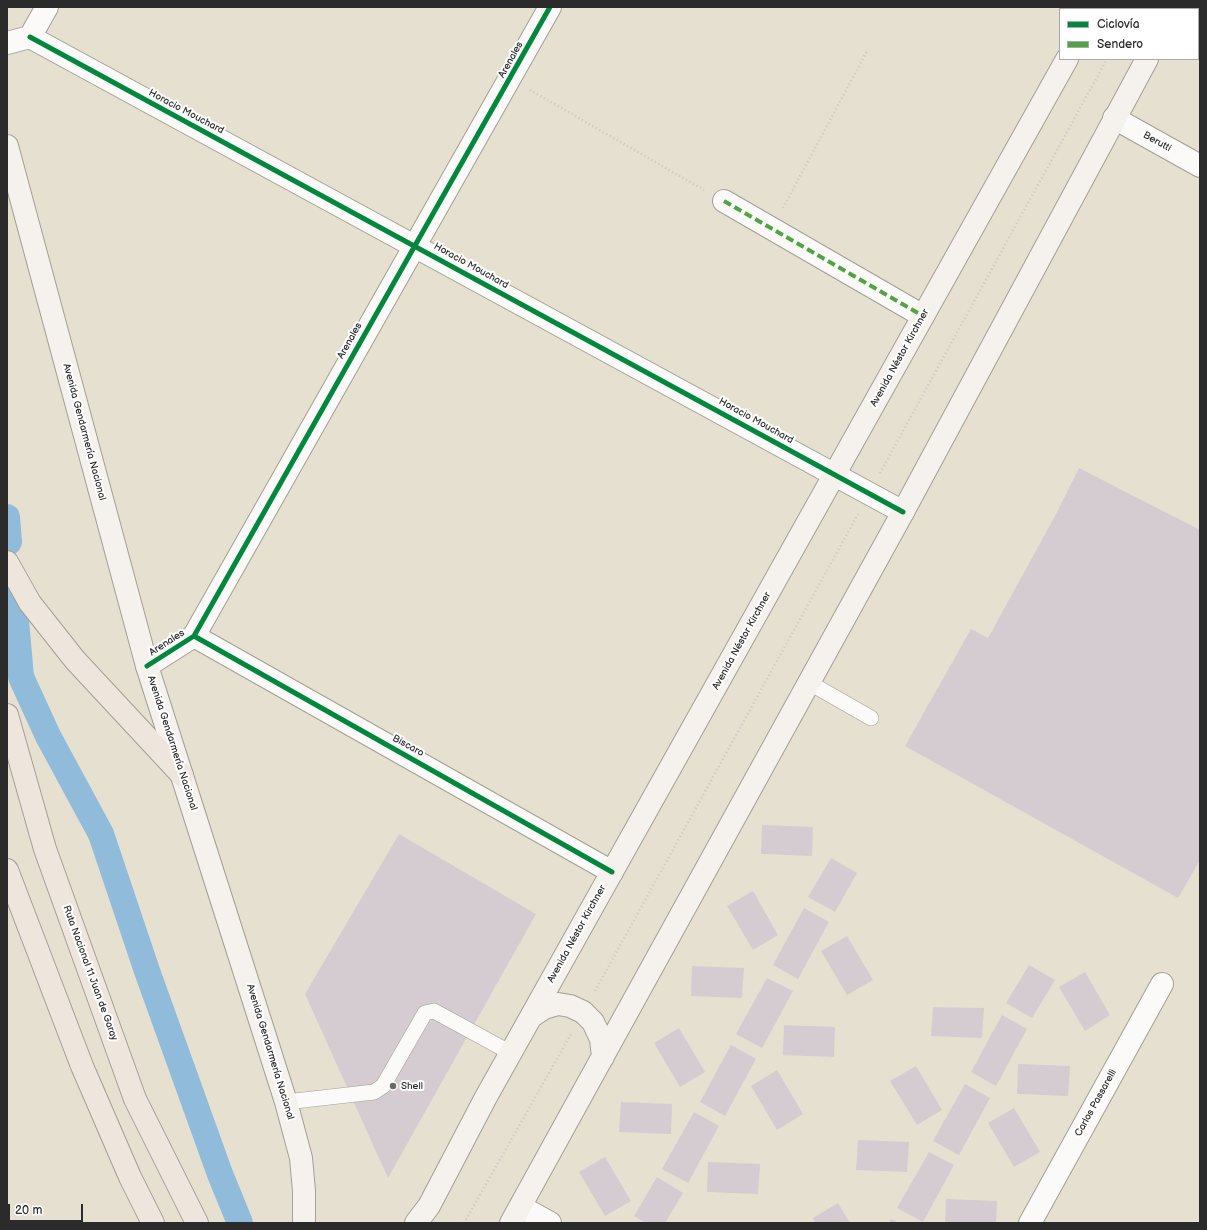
<!DOCTYPE html>
<html>
<head>
<meta charset="utf-8">
<style>
  body { margin:0 }
  #map { position:relative; width:1207px; height:1230px; overflow:hidden; background:#e6e0d0; font-family:"Balsamiq Sans",sans-serif }
  canvas { display:block }
  .frame { position:absolute; inset:0; border:8px solid #2b2b2b; pointer-events:none }
  .legend { position:absolute; left:1059px; top:8px; width:140px; height:52px; box-sizing:border-box; background:#fff; border:1px solid #aaa; margin:0; padding:5px 7px; list-style:none; font-size:12px; color:#2b2b2b }
  .legend li { display:flex; align-items:center; gap:8px; height:20px }
  .legend b { width:20px; border:1px solid #aaa }
  .scale { position:absolute; left:8px; top:1204px; width:75px; height:18px; box-sizing:border-box; border:2px solid #2b2b2b; border-top:0; padding-left:5px; font-size:12px; line-height:14px; white-space:nowrap; color:#2b2b2b; -webkit-text-stroke:3px #fff; paint-order:stroke }
</style>
</head>
<body>
<div id="map">
<canvas width="1207" height="1230"></canvas>
<div class="frame"></div>
<ul class="legend">
<li><b style="height:5px;background:#00873e"></b>Ciclovía</li>
<li><b style="height:5px;background:#51a443"></b>Sendero</li>
</ul>
<div class="scale">20 m</div>
</div>
<script>
const context = document.querySelector('canvas').getContext('2d');
context.lineJoin = 'round';
function shape(rows) {
  const path = new Path2D();
  for (const r of rows) {
    path.moveTo(r[0], r[1]);
    for (let i = 2; i < r.length; i += 2) path.lineTo(r[i], r[i + 1]);
  }
  return path;
}
function trace(path, color, width, dash) {
  context.strokeStyle = color;
  context.lineWidth = width;
  context.lineCap = dash ? 'butt' : 'round';
  context.setLineDash(dash || []);
  context.stroke(path);
}
function fillPath(path, color) {
  context.fillStyle = color;
  context.fill(path, 'evenodd');
}
function drawText(font, color, halo, rows, align = 'center') {
  context.font = font + ' "Balsamiq Sans",sans-serif';
  context.lineWidth = 4;
  context.setLineDash([]);
  context.textBaseline = 'middle';
  context.strokeStyle = halo;
  context.fillStyle = color;
  for (const [text, x, y, turn = 0] of rows) {
    context.save();
    context.translate(x, y);
    context.rotate((+turn || 0) * Math.PI / 180);
    context.textAlign = isNaN(turn) ? turn : align;
    if (halo) context.strokeText(text, 0, 0);
    context.fillText(text, 0, 0);
    context.restore();
  }
}
trace(shape([
  [7,517,9,542],
  [14,598,21,677,48,736,101,834,147,971,220,1174,240,1223]
]), '#91bbda', 26);
fillPath(shape([
  [1079,468,1200,530,1200,860,1178,898,905,746,971,629,988,638,1055,516],
  [762,825,813,827,812,856,761,854],
  [399,834,536,914,388,1178,305,994],
  [831,858,857,873,835,912,808,897],
  [753,891,778,935,753,950,727,906],
  [804,908,829,922,798,979,773,965],
  [847,936,873,980,847,995,821,951],
  [1029,965,1055,980,1032,1018,1006,1003],
  [692,966,744,968,742,998,691,996],
  [1085,972,1110,1015,1085,1031,1059,987],
  [767,978,793,991,762,1048,736,1034],
  [933,1007,984,1008,982,1038,931,1036],
  [1002,1015,1027,1029,996,1086,971,1072],
  [784,1025,835,1027,834,1057,783,1055],
  [679,1028,705,1072,680,1087,654,1043],
  [731,1045,756,1059,725,1116,700,1102],
  [1018,1064,1070,1066,1068,1096,1017,1094],
  [916,1066,942,1110,917,1125,890,1081],
  [777,1070,803,1114,777,1130,751,1086],
  [965,1084,990,1098,959,1155,933,1141],
  [621,1102,672,1104,671,1134,619,1132],
  [1014,1108,1040,1152,1014,1167,988,1123],
  [694,1112,719,1126,688,1183,662,1169],
  [858,1140,909,1142,907,1172,856,1170],
  [929,1152,954,1165,923,1222,897,1208],
  [605,1157,631,1201,605,1216,579,1172],
  [708,1162,760,1164,758,1194,707,1192],
  [657,1177,683,1193,665,1223,646,1223,634,1216],
  [946,1199,997,1201,996,1223,945,1223],
  [838,1203,850,1223,815,1223,813,1218],
  [891,1219,899,1223,889,1223]
]), '#d4ccd1');
const service = shape([
  [808,682,871,718],
  [286,1102,374,1092,383,1086,425,1013,434,1011,511,1053]
]);
const minor = shape([
  [30,37,903,512],
  [7,43,30,37,47,7],
  [1114,118,1200,166],
  [724,201,923,316],
  [194,636,612,872],
  [147,666,194,636,550,7],
  [521,1207,550,1223],
  [1030,1223,1162,984]
]);
const secondary = shape([
  [1094,9,1095,7],
  [1174,9,1175,7],
  [7,146,147,666,286,1102,301,1158,304,1191,304,1223],
  [532,1016,544,1008,558,1004,570,1006,583,1012,593,1022,601,1039,603,1057],
  [416,1223,429,1206,486,1097,1067,59],
  [511,1223,903,512,1147,59]
]);
const trunk = shape([
  [7,562,30,603,75,660,182,775],
  [7,715,45,849,135,1099,197,1223],
  [7,870,82,1066,130,1177,153,1223]
]);
trace(service, '#a29f96', 16);
trace(minor, '#a29f96', 24);
trace(secondary, '#a29f96', 24);
trace(trunk, '#a29f96', 24);
trace(shape([
  [1134,9,1135,7],
  [530,90,704,190],
  [783,208,867,51],
  [880,473,1107,59],
  [595,991,858,514],
  [464,1223,571,1034]
]), '#c8c7c4', 2.5, [1, 3]);
trace(service, '#fbfaf8', 15);
trace(minor, '#fbfaf8', 22);
trace(secondary, '#f5f2ee', 22);
trace(trunk, '#eee5dd', 22);
trace(shape([
  [724,201,923,316]
]), '#51a443', 4, [8, 4]);
trace(shape([
  [30,37,903,512],
  [194,636,612,872],
  [147,666,194,636,550,7]
]), '#00873e', 5);
for (const [x, y, r, color] of [
  [393,1086,4,"#6c6a65"]
]) {
  const dot = new Path2D();
  dot.arc(x, y, r, 0, 2 * Math.PI);
  context.fillStyle = color;
  context.fill(dot);
  trace(dot, '#fff', 1.5);
}
drawText('10px', '#2b2b2b', '#fff', [
  ["Arenales",511,60,-61],
  ["Horacio Mouchard",186,112,28],
  ["Berutti",1157,142,29],
  ["Horacio Mouchard",471,266,29],
  ["Arenales",350,341,-61],
  ["Avenida Néstor Kirchner",900,358,-61],
  ["Horacio Mouchard",756,421,29],
  ["Avenida Gendarmería Nacional",84,432,75],
  ["Avenida Néstor Kirchner",742,641,-61],
  ["Arenales",167,643,-33],
  ["Avenida Gendarmería Nacional",172,743,72],
  ["Biscaro",408,746,29],
  ["Avenida Néstor Kirchner",577,934,-61],
  ["Ruta Nacional 11 Juan de Garay",90,973,70],
  ["Avenida Gendarmería Nacional",270,1052,73],
  ["Carlos Passarelli",1096,1103,-61]
]);
drawText('10px', '#2b2b2b', '#fff', [
  ["Shell",401,1086]
], 'left');
</script>
</body>
</html>
